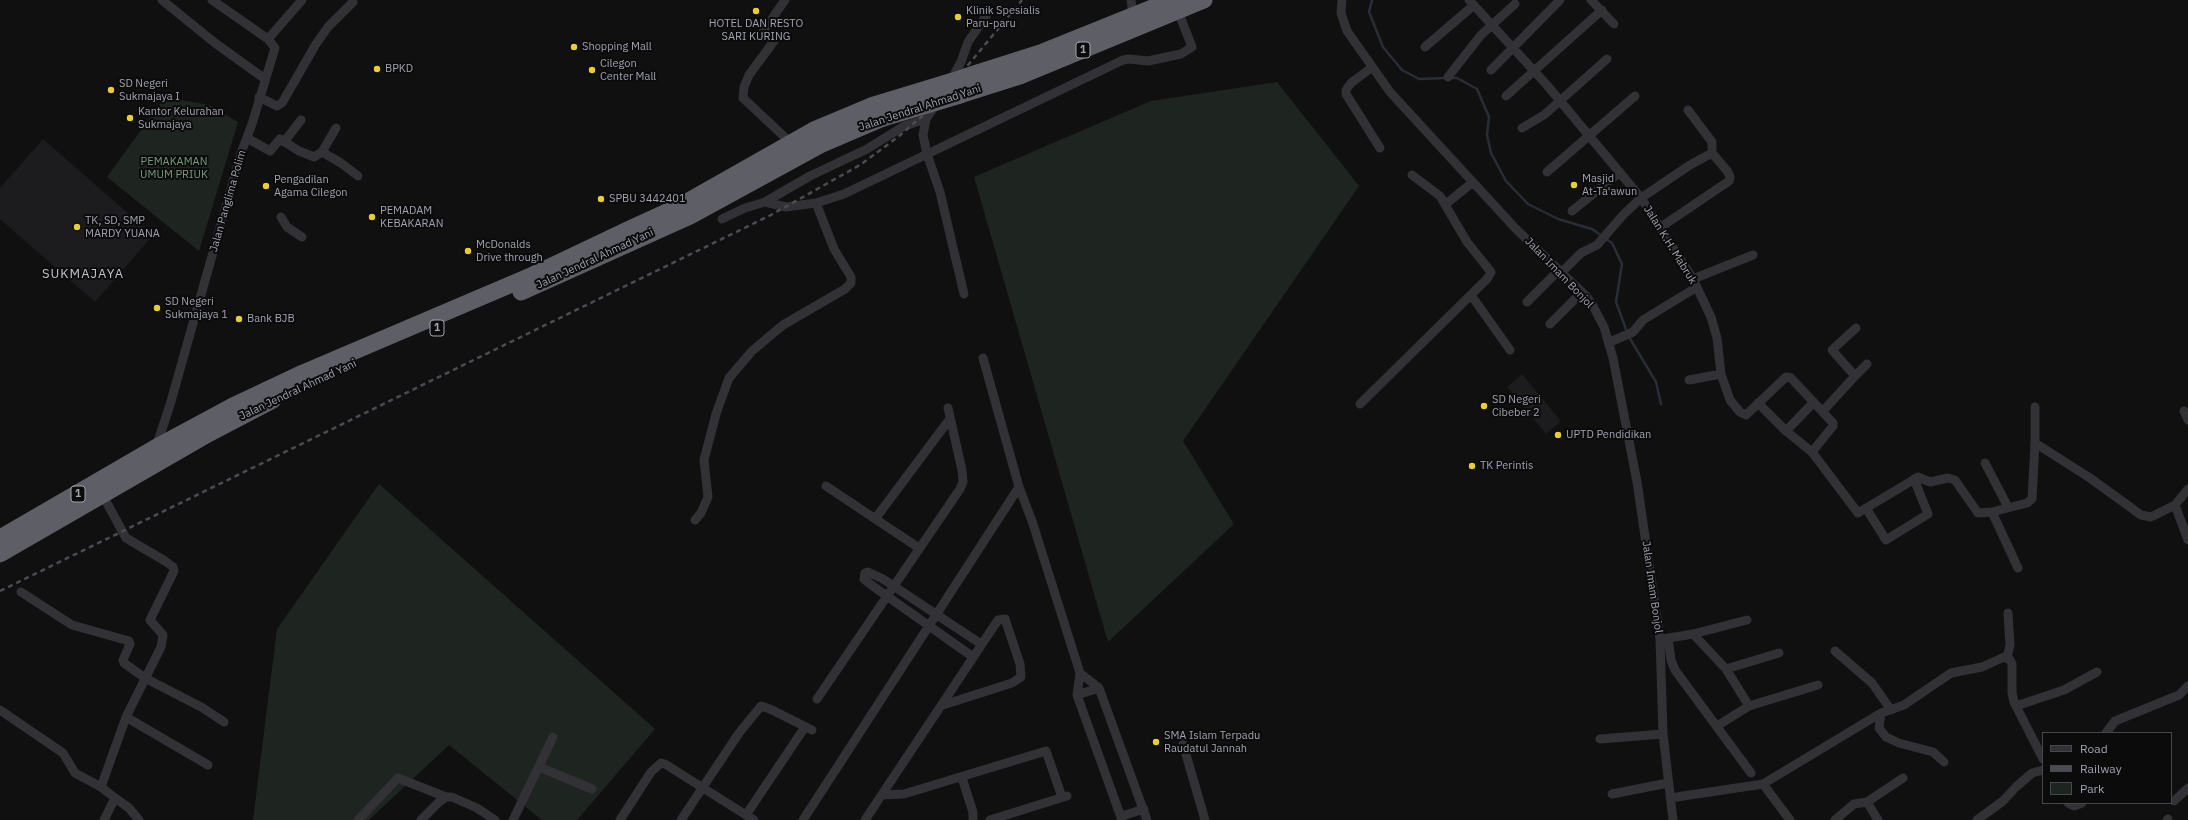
<!DOCTYPE html>
<html>
<head>
<meta charset="utf-8">
<style>
  body { margin:0 }
  #map { position:relative; width:2188px; height:820px; overflow:hidden; background:#101011; font-family:"IBM Plex Sans",sans-serif }
  canvas { display:block }
  .legend { position:absolute; left:2042px; top:732px; width:130px; height:72px; box-sizing:border-box; background:#0b0b0c; border:1px solid #47484e; margin:0; padding:5px 7px; list-style:none; font-size:12px; color:#a1a3b1 }
  .legend li { display:flex; align-items:center; gap:8px; height:20px }
  .legend b { width:20px; border:1px solid #47484e }
</style>
</head>
<body>
<div id="map">
<canvas width="2188" height="820"></canvas>
<ul class="legend">
<li><b style="height:5px;background:#313136"></b>Road</li>
<li><b style="height:5px;background:#4b4c53"></b>Railway</li>
<li><b style="height:11px;background:#1e2520"></b>Park</li>
</ul>
</div>
<script>
const context = document.querySelector('canvas').getContext('2d');
context.lineJoin = 'round';
function fillPath(path, color) {
  context.fillStyle = color;
  context.fill(path, 'evenodd');
}
function shape(rows) {
  const path = new Path2D();
  for (const r of rows) {
    path.moveTo(r[0], r[1]);
    for (let i = 2; i < r.length; i += 2) path.lineTo(r[i], r[i + 1]);
  }
  return path;
}
function trace(path, color, width, dash) {
  context.strokeStyle = color;
  context.lineWidth = width;
  context.lineCap = dash ? 'butt' : 'round';
  context.setLineDash(dash || []);
  context.stroke(path);
}
function drawText(font, color, halo, rows, align = 'center') {
  context.font = font + ' "IBM Plex Sans",sans-serif';
  context.lineWidth = 4;
  context.setLineDash([]);
  context.textBaseline = 'middle';
  context.strokeStyle = halo;
  context.fillStyle = color;
  for (const [text, x, y, turn = 0] of rows) {
    context.save();
    context.translate(x, y);
    context.rotate((+turn || 0) * Math.PI / 180);
    context.textAlign = isNaN(turn) ? turn : align;
    if (halo) context.strokeText(text, 0, 0);
    context.fillText(text, 0, 0);
    context.restore();
  }
}
fillPath(shape([
  [43,139,153,235,95,302,0,219,0,188],
  [1522,374,1561,421,1546,434,1507,387]
]), '#1c1c1e');
fillPath(shape([
  [1277,82,1359,186,1183,441,1234,524,1108,642,974,177,1151,101],
  [165,97,209,105,238,122,199,251,107,177],
  [379,484,655,729,577,820,542,820,449,745,369,820,253,820,277,629]
]), '#1e2520');
trace(shape([
  [1372,0,1369,12,1383,47,1402,70,1419,79,1446,78],
  [1451,78,1457,78,1477,89,1489,117,1487,135,1491,153,1506,181,1528,204,1558,219,1592,229,1602,236],
  [1606,239,1612,243,1622,264,1616,302,1627,332],
  [1629,337,1656,382,1661,404]
]), '#292d36', 2.5);
trace(shape([
  [162,0,215,43,265,79],
  [785,0,762,33,774,41,749,75,744,87,743,98,791,143],
  [1131,0,1133,16],
  [1342,0,1341,13,1347,31,1390,92,1516,229,1586,296,1592,304,1604,327,1613,358,1637,482,1660,639,1663,734,1673,820],
  [1469,0,1546,84,1641,198,1693,279,1711,317,1717,338,1721,374,1689,380],
  [1591,0,1614,24],
  [268,39,302,0],
  [1425,47,1474,5],
  [1371,68,1351,83,1346,90,1346,94,1380,148],
  [1491,70,1560,0],
  [1448,77,1481,35,1515,4],
  [951,80,961,62,968,42,986,16],
  [1506,96,1602,10],
  [259,97,277,106,282,103,316,44,328,27,353,2],
  [937,103,926,119,923,135,927,154,940,192,964,294],
  [1688,110,1712,142,1712,153],
  [1522,128,1544,115,1607,59],
  [247,138,270,151,280,139,299,151,314,157,322,152,341,163,358,176],
  [284,142,301,120],
  [322,152,336,128],
  [1547,172,1635,96],
  [765,202,786,207,816,203,844,194,1123,60,1129,59,1148,61,1181,54,1192,47,1178,11],
  [1446,204,1473,182],
  [1572,211,1619,173],
  [281,217,287,227,302,237],
  [722,219,745,208,765,202,810,176,867,149,904,126,926,119],
  [1561,273,1581,253,1597,245,1624,214,1641,198,1690,165,1712,153,1728,172,1730,177,1729,181,1661,227],
  [1693,279,1753,255],
  [1471,295,1510,350],
  [1527,302,1559,270],
  [1550,324,1582,292],
  [1610,342,1633,332,1643,320,1697,287],
  [983,358,1019,487],
  [1721,374,1730,400,1740,412,1746,415,1786,377,1791,378,1833,423,1833,426,1812,452],
  [1855,376,1867,364],
  [1758,403,1786,431,1812,452,1858,513,1918,477,1930,482,1948,478,1955,480,1978,513,1992,512,2018,568],
  [1360,404,1487,279,1491,272,1467,242,1440,196,1412,175],
  [2035,407,2035,443,2090,478,2141,515,2151,517,2175,505],
  [1823,411,1855,376,1832,350,1856,328],
  [2184,411,2188,420],
  [1786,431,1814,402],
  [156,447,170,405,241,153,252,124,275,48,268,39,212,0],
  [1985,463,2008,507],
  [826,486,919,548],
  [2188,489,2175,505,2188,540],
  [102,494,126,538,165,561,173,567,174,571,150,620,163,635,161,647,126,717,101,787,115,798,104,820],
  [1866,508,1886,540,1928,514,1914,479],
  [1992,512,2027,503,2032,499,2035,443],
  [875,519,949,420],
  [695,520,701,513,708,497,704,460,716,414,729,378,752,351,783,325,845,289,851,283,851,277,834,249,816,203],
  [21,592,72,625,129,641,130,644,123,660,124,663,145,678,203,708,224,722],
  [1693,634,1726,669,1749,706,1717,726],
  [1668,638,1671,660,1675,670,1751,773],
  [1663,639,1693,634,1747,620],
  [1835,651,1872,683,1891,710],
  [973,657,870,584,864,579,865,573,868,572,883,579,981,644],
  [2007,658,2010,645,2008,613],
  [1726,669,1779,653],
  [1080,673,1099,688,1147,820],
  [1077,695,1099,688],
  [817,699,960,489,963,482,962,470,948,408],
  [1749,706,1818,685],
  [2016,706,2064,690,2097,672],
  [0,710,63,753,75,773,101,787],
  [1881,713,1879,728,1886,737,1899,743,1933,752,1944,762],
  [126,717,208,765],
  [2106,733,2115,721,2179,695,2188,686],
  [1600,739,1663,734],
  [1183,744,1205,820],
  [539,767,592,789],
  [962,778,973,812,973,820],
  [1763,784,1790,820],
  [1612,794,1668,783],
  [882,795,904,794,1046,751,1062,797],
  [115,798,129,808,139,820],
  [1670,798,1763,784,1881,713,1904,705,1951,673,1982,667,2004,657,2010,660,2012,664,2012,693,2014,702,2043,759],
  [2174,801,2188,788],
  [1867,802,1878,820],
  [2068,803,2074,806,2082,803],
  [746,815,805,727],
  [1122,816,1144,809],
  [358,820,398,778,446,797],
  [421,820,439,802,446,797,452,797,477,808,495,820],
  [513,820,553,737],
  [620,820,651,772,661,763,665,764,754,820],
  [681,820,739,733,761,706,770,709,812,730],
  [803,820,1019,487,1032,521,1080,673,1077,695,1122,820],
  [865,820,998,620,1005,619,1020,664,1021,677,1012,683,943,705],
  [990,820,1067,796],
  [1835,820,1854,804,1867,802,1903,778],
  [1977,820,2003,801,2016,787,2032,773,2043,770],
  [2167,820,2168,819]
]), '#313136', 9);
trace(shape([
  [977,73,1043,52,1172,0],
  [960,95,1020,76,1204,0],
  [521,292,690,216,820,145,883,118],
  [0,538,155,448,233,406,303,373,533,275,632,228,680,206,816,129,871,106,950,82],
  [0,554,208,434,273,400]
]), '#5d5e66', 17);
trace(shape([
  [0,591,771,215,860,165,898,137,935,105,1022,0]
]), '#4b4c53', 2.5, [5, 4]);
trace(shape([
  [950,82,977,73],
  [883,118,960,95]
]), '#5d5e66', 17);
for (const [x, y, r, color] of [
  [756,11,4,"#eace2f"],
  [958,17,4,"#eace2f"],
  [574,47,4,"#eace2f"],
  [377,69,4,"#eace2f"],
  [592,70,4,"#eace2f"],
  [111,90,4,"#eace2f"],
  [130,118,4,"#eace2f"],
  [1574,185,4,"#eace2f"],
  [266,186,4,"#eace2f"],
  [601,199,4,"#eace2f"],
  [372,217,4,"#eace2f"],
  [77,227,4,"#eace2f"],
  [468,251,4,"#eace2f"],
  [157,308,4,"#eace2f"],
  [239,319,4,"#eace2f"],
  [1484,406,4,"#eace2f"],
  [1558,435,4,"#eace2f"],
  [1472,466,4,"#eace2f"],
  [1156,742,4,"#eace2f"]
]) {
  const dot = new Path2D();
  dot.arc(x, y, r, 0, 2 * Math.PI);
  context.fillStyle = color;
  context.fill(dot);
  trace(dot, '#0b0b0c', 1.5);
}
for (const [x, y, w] of [
  [1083,50,14],
  [437,328,14],
  [78,494,14]
]) {
  const box = new Path2D();
  box.roundRect(x - w / 2, y - 8, w, 16, 3);
  context.fillStyle = '#0b0b0c';
  context.fill(box);
  trace(box, '#a1a3b1', 1);
}
drawText('bold 10px', '#a1a3b1', null, [
  ["1",1083,50],
  ["1",437,328],
  ["1",78,494]
]);
drawText('11px', '#a1a3b1', '#0b0b0c', [
  ["Klinik Spesialis",966,11],
  ["Paru-paru",966,24],
  ["HOTEL DAN RESTO",756,24,"center"],
  ["SARI KURING",756,37,"center"],
  ["Shopping Mall",582,47],
  ["Cilegon",600,64],
  ["Center Mall",600,77],
  ["BPKD",385,69],
  ["SD Negeri",119,84],
  ["Sukmajaya I",119,97],
  ["Kantor Kelurahan",138,112],
  ["Sukmajaya",138,125],
  ["Masjid",1582,179],
  ["At-Ta'awun",1582,192],
  ["Pengadilan",274,180],
  ["Agama Cilegon",274,193],
  ["SPBU 3442401",609,199],
  ["PEMADAM",380,211],
  ["KEBAKARAN",380,224],
  ["TK, SD, SMP",85,221],
  ["MARDY YUANA",85,234],
  ["McDonalds",476,245],
  ["Drive through",476,258],
  ["SD Negeri",165,302],
  ["Sukmajaya 1",165,315],
  ["Bank BJB",247,319],
  ["SD Negeri",1492,400],
  ["Cibeber 2",1492,413],
  ["UPTD Pendidikan",1566,435],
  ["TK Perintis",1480,466],
  ["SMA Islam Terpadu",1164,736],
  ["Raudatul Jannah",1164,749]
], 'left');
drawText('11px', '#a1a3b1', '#0b0b0c', [
  ["Jalan Jendral Ahmad Yani",920,108,-18],
  ["Jalan Panglima Polim",228,201,-74],
  ["Jalan K.H. Mabruk",1670,245,58],
  ["Jalan Jendral Ahmad Yani",595,259,-25],
  ["Jalan Imam Bonjol",1559,273,46],
  ["Jalan Jendral Ahmad Yani",298,390,-25],
  ["Jalan Imam Bonjol",1652,587,82]
]);
drawText('11px', '#789c81', '#0b0b0c', [
  ["PEMAKAMAN",174,162],
  ["UMUM PRIUK",174,175]
]);
context.letterSpacing = '1px';
drawText('13px', '#c2c3cd', '#0b0b0c', [
  ["SUKMAJAYA",83,274]
]);
context.letterSpacing = '0px';
</script>
</body>
</html>
